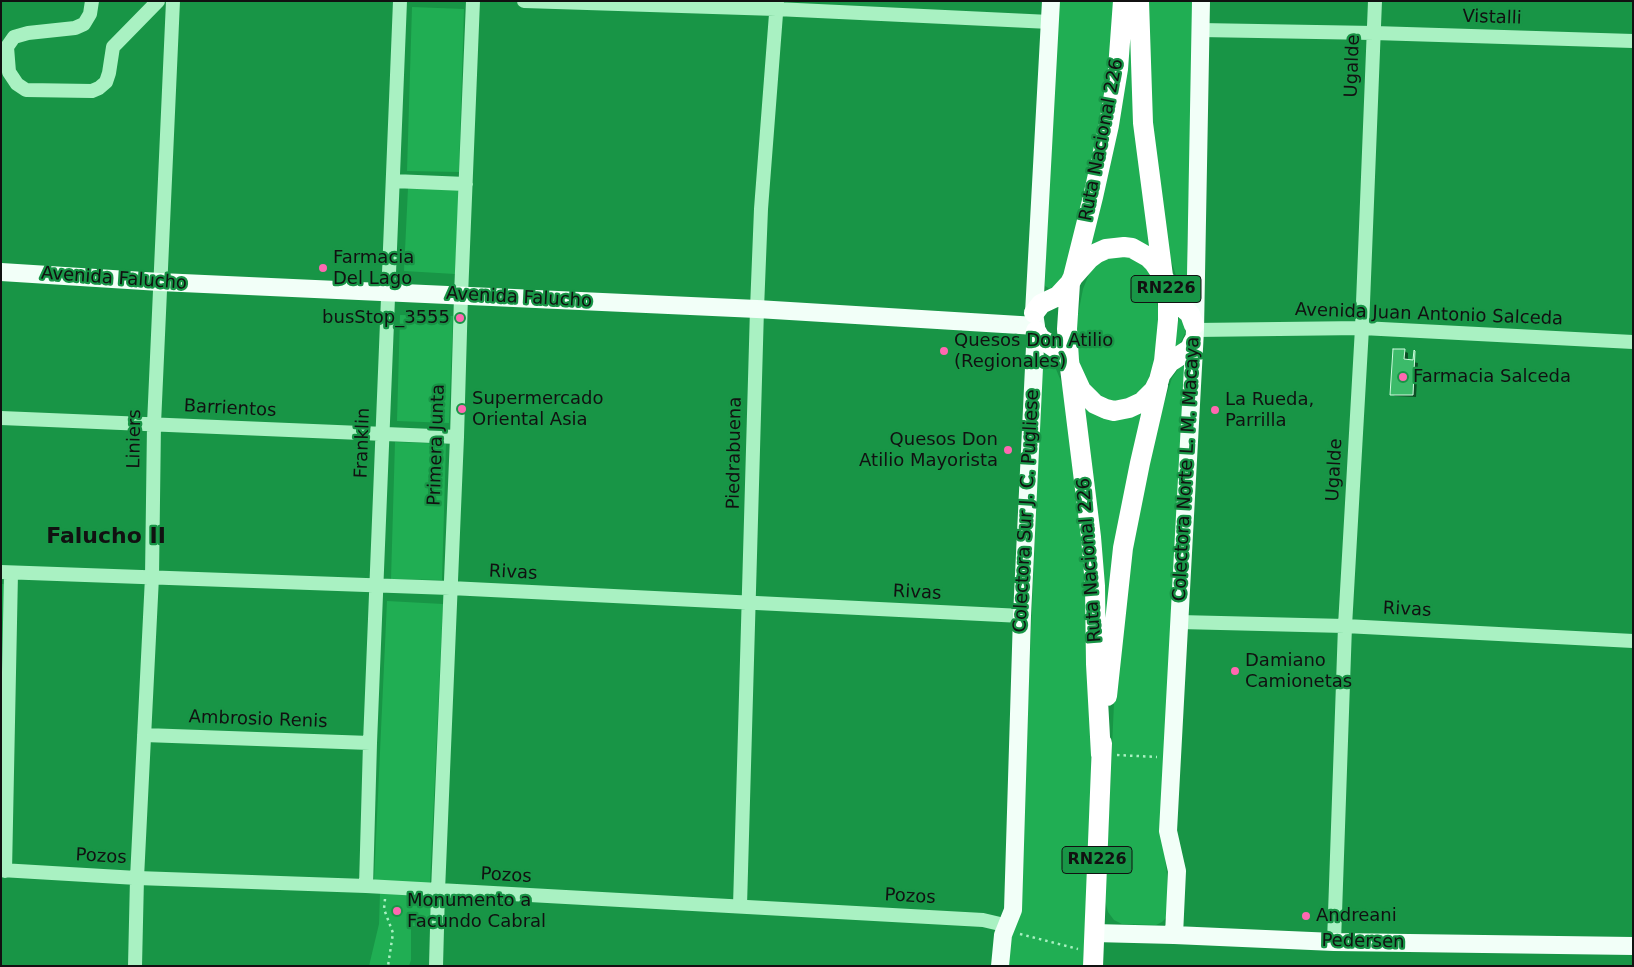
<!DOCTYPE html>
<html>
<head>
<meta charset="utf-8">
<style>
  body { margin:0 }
  #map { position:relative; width:1634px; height:967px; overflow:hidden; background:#189546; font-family:"DejaVu Sans",sans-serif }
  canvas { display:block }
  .frame { position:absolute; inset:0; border:2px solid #111; pointer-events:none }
</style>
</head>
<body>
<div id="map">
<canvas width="1634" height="967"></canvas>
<div class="frame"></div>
</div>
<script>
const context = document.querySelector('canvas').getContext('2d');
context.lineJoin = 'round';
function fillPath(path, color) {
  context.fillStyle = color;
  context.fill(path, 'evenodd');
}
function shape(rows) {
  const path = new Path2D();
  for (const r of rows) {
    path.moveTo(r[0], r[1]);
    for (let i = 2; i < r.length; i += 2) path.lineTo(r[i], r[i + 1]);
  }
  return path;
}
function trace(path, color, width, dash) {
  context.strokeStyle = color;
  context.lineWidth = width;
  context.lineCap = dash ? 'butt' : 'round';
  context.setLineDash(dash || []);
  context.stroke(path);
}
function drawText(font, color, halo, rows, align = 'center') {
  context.font = font + ' "DejaVu Sans",sans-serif';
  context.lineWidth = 4.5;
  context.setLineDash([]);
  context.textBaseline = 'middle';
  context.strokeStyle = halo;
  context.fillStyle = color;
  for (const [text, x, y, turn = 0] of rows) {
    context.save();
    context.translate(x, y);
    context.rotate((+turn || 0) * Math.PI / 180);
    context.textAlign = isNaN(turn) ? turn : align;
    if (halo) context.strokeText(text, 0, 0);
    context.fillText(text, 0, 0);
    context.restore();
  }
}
fillPath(shape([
  [1056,1,1115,1,1108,85,1068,267,1056,287,1050,289,1045,286,1045,280],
  [1131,1,1154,249,1086,250],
  [1146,1,1196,1,1187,246,1189,278,1187,297,1182,293,1168,252,1153,167],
  [412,7,464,9,459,172,407,171],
  [408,188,459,190,455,274,404,271],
  [1118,256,1128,257,1138,261,1147,268,1153,279,1160,320,1153,366,1148,380,1140,392,1124,400,1113,401,1094,393,1080,369,1076,349,1076,325,1083,289,1089,274,1096,265,1107,259],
  [400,315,453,316,449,423,397,421],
  [1179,316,1185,327,1185,333,1179,346,1174,347],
  [1048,359,1053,362,1063,386,1082,506,1092,689,1091,799,1083,966,1008,966,1009,946,1019,905,1042,377,1043,361],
  [1181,365,1186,367,1162,832,1167,875,1168,910,1166,918,1162,922,1156,925,1122,924,1114,920,1108,912,1105,901,1115,681,1125,579,1154,434,1172,378],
  [1082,407,1091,412,1149,409,1104,663],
  [395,442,446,444,442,580,391,579],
  [1,584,6,584,1,730],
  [387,601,443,604,430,884,374,881],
  [380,893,432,896,431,927,411,926,411,960,409,966,369,966,379,924]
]), '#20ae53');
fillPath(shape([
  [1404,351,1408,353,1408,361,1418,363,1416,397,1395,396,1392,394]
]), '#0007');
const building = shape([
  [1393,349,1405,349,1404,359,1413,360,1414,350,1415,351,1413,395,1390,395,1393,349]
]);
fillPath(building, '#3cbb6a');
trace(building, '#d0fcdf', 1);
trace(shape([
  [1117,755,1157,757],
  [385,899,384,909,393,933,388,966],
  [1020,934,1078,949]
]), '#a9f1c2', 2.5, [2.5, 4]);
trace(shape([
  [92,1,90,14,84,24,75,28,28,33,14,37,7,47,9,72,17,84,26,90,92,91,99,88,106,82,109,73,113,47,158,1],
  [524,1,776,9,1050,22],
  [1200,30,1374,33,1633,41],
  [393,181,466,184],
  [1195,330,1362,328,1633,342],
  [1,418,457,437],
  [1,572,450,588,1022,616],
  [1179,622,1345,626,1633,641],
  [144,735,370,743],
  [1,870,137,878,366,886,983,920,1000,924,1005,930],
  [5,871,11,573],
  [366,886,370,743,400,1],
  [740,906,757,309,761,209,777,1],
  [1334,942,1345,626,1362,328,1375,1],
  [135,966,137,878,152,577,154,424,173,1],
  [436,966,438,891,457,437,461,296,473,1]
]), '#a9f1c2', 14);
trace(shape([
  [1,272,160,282,757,309,1036,326],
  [1094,933,1174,935,1334,942,1633,946],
  [1174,935,1177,871,1168,831,1195,330,1201,1],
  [1000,966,1003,935,1013,910,1022,616,1036,326,1034,313,1051,1]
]), '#f2fff8', 18);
trace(shape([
  [1139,1,1143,123,1163,276],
  [1073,277,1093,197,1109,125,1118,69,1123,1],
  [1166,285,1176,302,1190,314,1194,325],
  [1034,313,1041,304,1058,296,1070,283],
  [1036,331,1040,338,1064,354,1069,360],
  [1070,366,1081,390,1095,404,1106,409,1114,411,1129,408,1142,402,1154,390,1159,380,1164,361,1168,320,1168,303,1164,278,1154,263,1148,257,1132,248,1124,247,1106,249,1097,253,1089,259,1073,277,1070,283,1067,329,1069,360,1091,537,1095,586,1096,664,1101,755],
  [1161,374,1170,362,1190,349,1193,342],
  [1107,696,1123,548,1140,463,1158,385],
  [1093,966,1102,743]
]), '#fff', 20);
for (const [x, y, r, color] of [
  [323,268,5,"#ff68b1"],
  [460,318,5,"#ff68b1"],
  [944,351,5,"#ff68b1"],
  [1403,377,5,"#ff68b1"],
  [462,409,5,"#ff68b1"],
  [1215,410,5,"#ff68b1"],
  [1008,450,5,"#ff68b1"],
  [1235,671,5,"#ff68b1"],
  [397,911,5,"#ff68b1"],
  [1306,916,5,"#ff68b1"]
]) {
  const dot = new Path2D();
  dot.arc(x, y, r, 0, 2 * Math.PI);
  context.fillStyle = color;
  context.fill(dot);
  trace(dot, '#189546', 2);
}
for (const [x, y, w] of [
  [1166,289,70],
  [1097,860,70]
]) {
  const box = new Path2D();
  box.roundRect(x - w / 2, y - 13.5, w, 27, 4);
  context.fillStyle = '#189546';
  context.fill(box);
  trace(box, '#111', 1);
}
drawText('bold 16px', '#111', null, [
  ["RN226",1166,289],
  ["RN226",1097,860]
]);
drawText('18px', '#111', '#189546', [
  ["Vistalli",1492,18,2],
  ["Ugalde",1353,66,-88],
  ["Ruta Nacional 226",1102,140,-79],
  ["Avenida Falucho",114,279,4],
  ["Avenida Falucho",519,298,3],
  ["Avenida Juan Antonio Salceda",1429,315,2],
  ["Barrientos",230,409,3],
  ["Liniers",135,439,-89],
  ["Franklin",363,443,-88],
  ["Primera Junta",437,445,-88],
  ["Piedrabuena",735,453,-89],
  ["Colectora Norte L. M. Macaya",1187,469,-87],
  ["Ugalde",1335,470,-87],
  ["Colectora Sur J. C. Pugliese",1027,511,-87],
  ["Ruta Nacional 226",1090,560,-94],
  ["Rivas",513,573,3],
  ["Rivas",917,593,3],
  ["Rivas",1407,610,3],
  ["Ambrosio Renis",258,720,2],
  ["Pozos",101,857,3],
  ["Pozos",506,876,3],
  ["Pozos",910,897,3],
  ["Pedersen",1363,942,1]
]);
drawText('18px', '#111', '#189546', [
  ["Farmacia",333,258],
  ["Del Lago",333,279],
  ["busStop_3555",450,318,"right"],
  ["Quesos Don Atilio",954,341],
  ["(Regionales)",954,362],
  ["Farmacia Salceda",1413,377],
  ["Supermercado",472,399],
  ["Oriental Asia",472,420],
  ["La Rueda,",1225,400],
  ["Parrilla",1225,421],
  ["Quesos Don",998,440,"right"],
  ["Atilio Mayorista",998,461,"right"],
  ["Damiano",1245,661],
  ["Camionetas",1245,682],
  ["Monumento a",407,901],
  ["Facundo Cabral",407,922],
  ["Andreani",1316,916]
], 'left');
drawText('bold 22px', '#111', '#189546', [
  ["Falucho II",106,537]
]);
</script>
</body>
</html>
